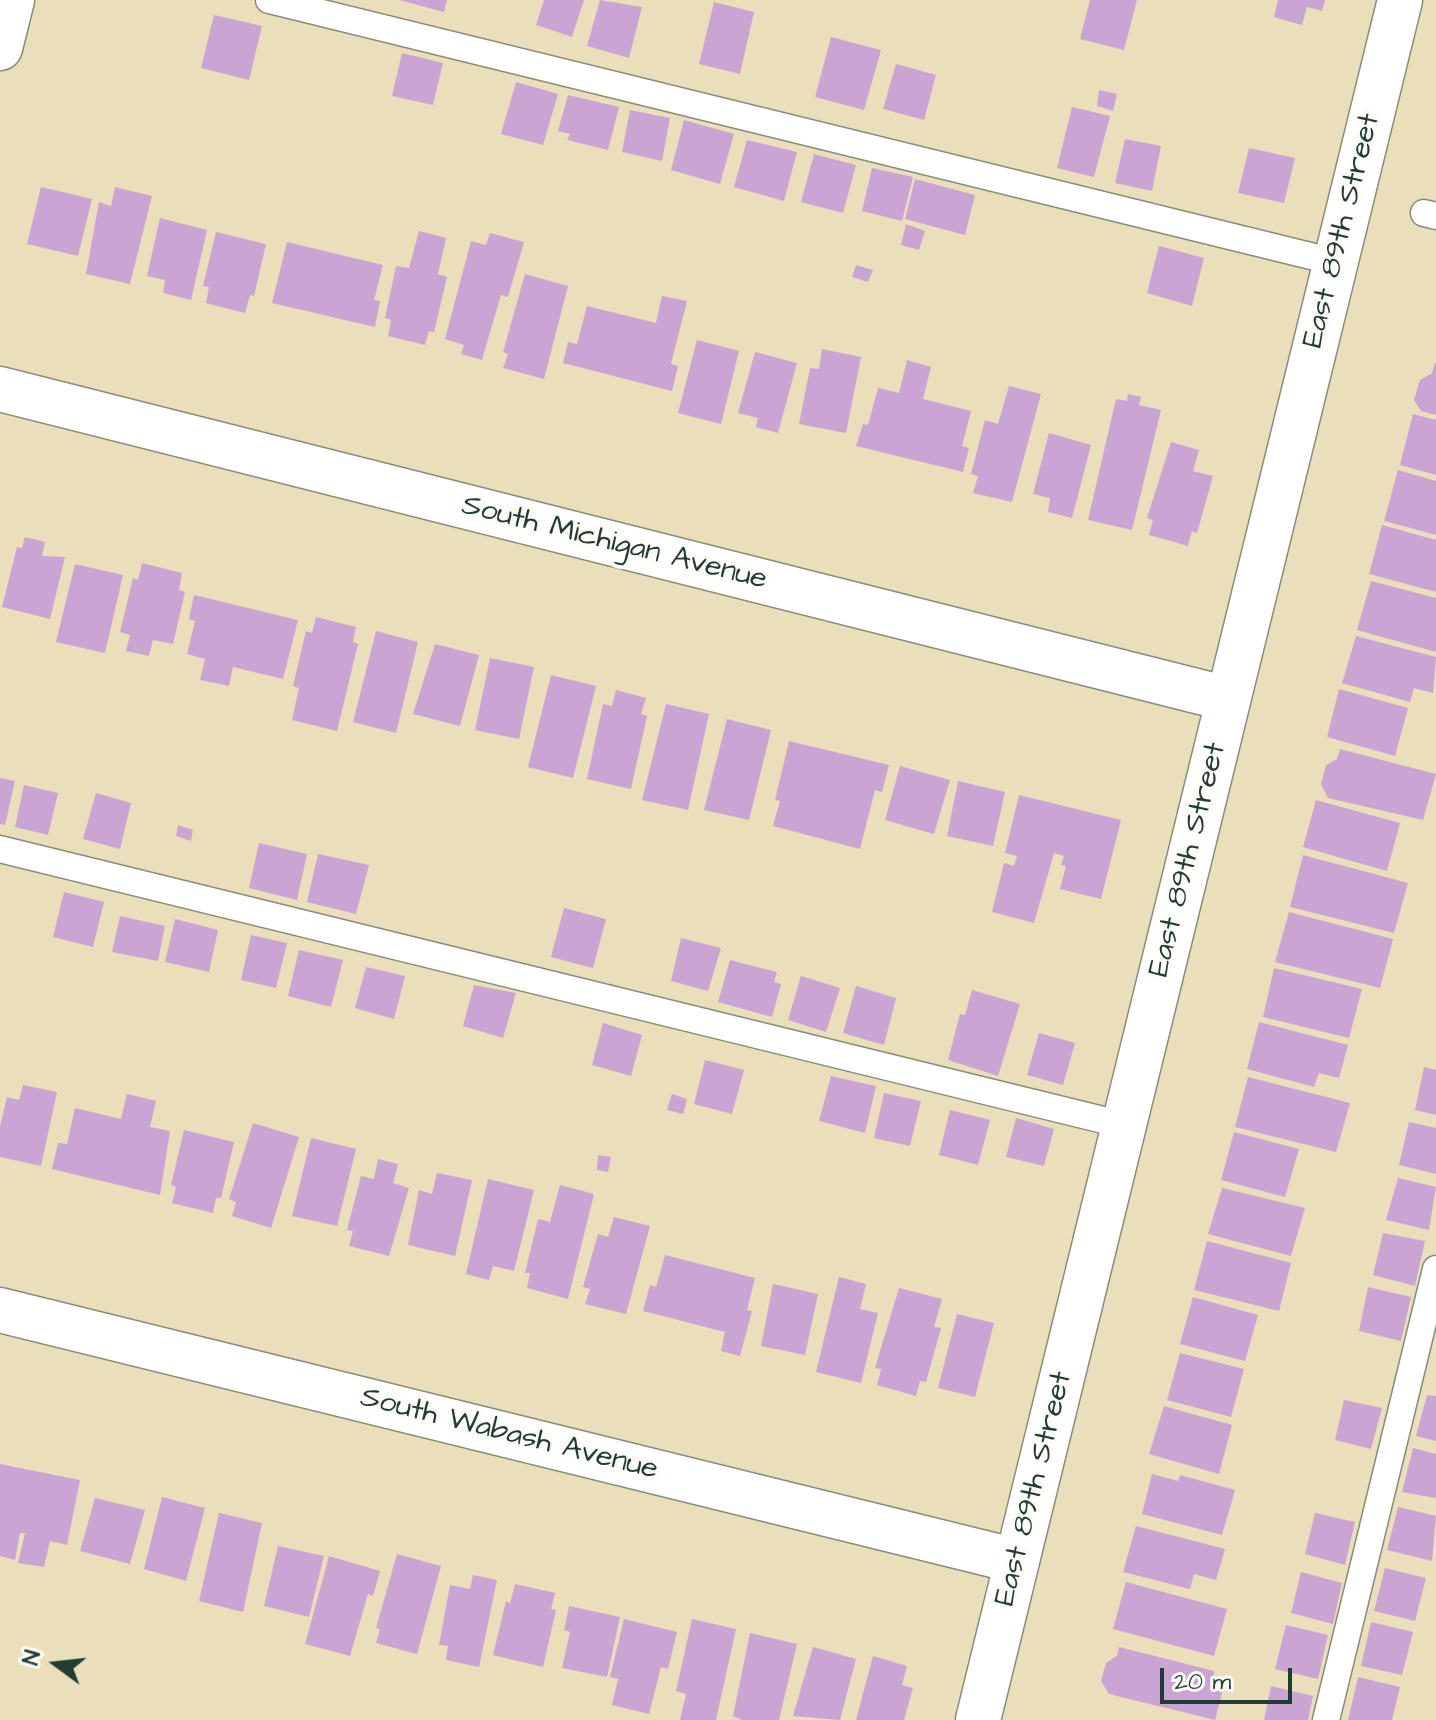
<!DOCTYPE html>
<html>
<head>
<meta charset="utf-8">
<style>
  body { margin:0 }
  #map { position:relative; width:1436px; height:1720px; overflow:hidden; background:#ebdebb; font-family:"Architects Daughter",sans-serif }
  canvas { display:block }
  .north { position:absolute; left:16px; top:1624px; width:80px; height:80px; -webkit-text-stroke:6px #fdfcf7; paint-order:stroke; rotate:285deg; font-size:22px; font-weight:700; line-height:32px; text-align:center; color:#1f3d34 }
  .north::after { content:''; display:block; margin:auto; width:28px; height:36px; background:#1f3d34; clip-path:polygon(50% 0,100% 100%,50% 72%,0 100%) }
  .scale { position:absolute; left:1160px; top:1668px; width:132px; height:36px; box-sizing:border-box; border:4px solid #1f3d34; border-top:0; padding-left:10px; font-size:24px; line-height:28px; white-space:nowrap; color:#1f3d34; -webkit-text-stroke:6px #fdfcf7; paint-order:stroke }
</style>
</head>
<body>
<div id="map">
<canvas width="1436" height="1720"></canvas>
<div class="north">N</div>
<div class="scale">20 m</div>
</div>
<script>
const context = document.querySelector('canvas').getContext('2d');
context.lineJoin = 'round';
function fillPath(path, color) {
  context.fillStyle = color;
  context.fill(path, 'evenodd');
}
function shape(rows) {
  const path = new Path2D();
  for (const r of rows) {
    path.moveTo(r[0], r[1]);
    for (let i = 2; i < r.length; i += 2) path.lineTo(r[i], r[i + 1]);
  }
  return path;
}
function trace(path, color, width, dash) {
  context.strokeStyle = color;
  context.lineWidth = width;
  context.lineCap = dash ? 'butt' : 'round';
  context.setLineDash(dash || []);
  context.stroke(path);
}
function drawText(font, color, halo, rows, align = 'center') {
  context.font = font + ' "Architects Daughter",sans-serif';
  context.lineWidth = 8;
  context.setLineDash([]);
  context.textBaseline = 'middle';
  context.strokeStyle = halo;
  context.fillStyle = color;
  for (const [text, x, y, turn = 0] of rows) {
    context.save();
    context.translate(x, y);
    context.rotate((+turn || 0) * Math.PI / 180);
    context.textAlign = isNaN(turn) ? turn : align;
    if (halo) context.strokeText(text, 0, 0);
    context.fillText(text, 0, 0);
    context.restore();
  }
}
fillPath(shape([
  [399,0,447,0,444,12],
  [544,0,584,0,572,37,536,25],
  [600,0,642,7,629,58,587,46],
  [1090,0,1137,0,1124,50,1080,39],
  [1278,0,1325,0,1322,11,1307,7,1302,25,1274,17],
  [714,2,754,12,740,74,699,64],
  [214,15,262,26,249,80,201,68],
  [831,37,881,50,864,110,815,97],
  [402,53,443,63,433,105,392,96],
  [896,64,936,75,924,120,883,109],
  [516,82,558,94,543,145,501,134],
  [1099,90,1117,94,1113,111,1097,106],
  [568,95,619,107,608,150,567,140,570,134,558,131],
  [1072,107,1110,116,1094,177,1057,168],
  [630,110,670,118,662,161,622,152],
  [684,120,734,134,720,184,671,170],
  [1125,139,1161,146,1152,191,1115,183],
  [747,140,797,152,784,201,734,187],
  [1249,148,1295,158,1284,203,1238,193],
  [814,154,856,165,843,213,801,202],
  [872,168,913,177,902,221,862,211],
  [915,179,975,195,965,235,905,219],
  [41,187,92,199,78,256,27,244],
  [115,187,152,196,130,284,86,274,99,202,111,206],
  [160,218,207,230,191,300,163,293,165,280,147,276],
  [906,224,925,231,919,250,901,245],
  [419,231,446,238,438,274,447,277,434,332,429,331,425,345,388,336,391,320,385,318,396,266,409,268],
  [216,232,266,244,254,296,250,295,245,313,206,303,209,287,203,286],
  [490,233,524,242,508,297,501,295,482,360,461,354,464,345,445,339,471,241,486,245],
  [287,242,383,265,374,300,380,301,375,327,272,303],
  [1159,246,1204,258,1192,306,1147,293],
  [856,265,873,270,868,282,852,277],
  [525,274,568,286,544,379,503,368,508,354,503,352],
  [662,296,687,301,671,364,678,366,672,391,563,363,568,342,577,344,587,306,656,323],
  [697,340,739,351,721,424,678,413],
  [822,349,861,357,846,433,799,424,810,368,819,369],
  [755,352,797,363,778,433,756,427,758,418,738,413],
  [907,360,931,367,923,399,971,411,962,446,969,448,963,472,856,446,863,424,868,425,878,388,899,393],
  [1435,363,1436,363,1436,415,1421,411,1414,400,1420,380,1432,373],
  [1009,386,1041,394,1012,502,973,493,978,476,971,474,985,420,998,424],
  [1128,394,1141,397,1139,405,1161,410,1132,530,1088,520,1116,399,1127,401],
  [1413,414,1436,420,1436,475,1400,465],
  [1049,433,1091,445,1072,518,1048,512,1050,498,1033,494],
  [1171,442,1199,450,1193,471,1213,476,1197,533,1192,531,1188,546,1149,535,1153,520,1147,518],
  [1398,470,1436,481,1436,535,1384,521],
  [1382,525,1436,540,1436,592,1369,574],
  [25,537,45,542,42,556,65,557,50,619,2,607,17,547,22,548],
  [142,563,182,573,179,590,185,592,173,644,153,640,149,656,126,651,130,635,120,632,133,578,138,580],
  [75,564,123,575,105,653,56,642],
  [1371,581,1436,598,1436,652,1357,630],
  [194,595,298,620,283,679,233,667,229,686,200,680,205,659,187,654,195,621,189,619],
  [316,617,356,627,353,642,358,644,337,731,292,720,299,688,293,686,306,631,312,633],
  [376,631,418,642,396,733,353,722],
  [1356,636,1436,657,1433,693,1414,688,1410,702,1342,683],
  [435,644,479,655,460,726,413,714],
  [490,658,534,667,519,739,475,730],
  [551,675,596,686,573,778,528,767],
  [1339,689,1408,708,1395,756,1327,737],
  [616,690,646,698,641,714,647,716,631,789,587,779,603,704,612,706],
  [666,704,709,714,688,810,642,800],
  [727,719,771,730,749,820,704,810],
  [789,741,889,765,882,792,875,790,860,849,773,826,780,801,775,800],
  [1340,749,1436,774,1423,820,1328,798,1321,784,1326,765,1337,759],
  [900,766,950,780,934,834,885,820],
  [0,778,15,781,5,825,0,824],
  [958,781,1005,792,993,846,947,836],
  [24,785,58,793,48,835,15,827],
  [96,793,131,803,120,849,83,839],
  [1019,795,1121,820,1101,899,1060,889,1066,866,1061,865,1064,856,1054,853,1034,923,992,912,1004,863,1014,866,1017,856,1005,853],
  [1316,800,1400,823,1387,871,1303,847],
  [178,825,193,830,191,841,176,836],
  [259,843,307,854,297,900,249,888],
  [318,854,369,865,356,914,307,902],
  [1303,855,1408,883,1394,933,1290,907],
  [64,892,104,902,93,947,53,937],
  [564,908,606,919,593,968,551,957],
  [1289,912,1393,939,1380,988,1275,962],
  [120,916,165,926,158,961,112,952],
  [175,919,218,930,209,972,165,962],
  [251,935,287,943,276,988,241,980],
  [681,938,721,948,708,991,671,981],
  [299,950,343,960,331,1007,288,996],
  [730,960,777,972,774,982,781,984,772,1017,718,1002],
  [366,967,405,976,394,1019,355,1008],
  [1274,968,1362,989,1349,1038,1263,1017],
  [801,976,840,988,826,1032,788,1020],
  [474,985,516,993,503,1038,463,1026],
  [856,986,896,998,884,1045,843,1033],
  [972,990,1020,1004,998,1076,948,1060,960,1014,965,1015],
  [1259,1022,1348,1045,1339,1078,1319,1073,1314,1087,1247,1069],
  [603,1023,642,1035,631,1076,592,1065],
  [1039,1033,1075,1043,1063,1085,1027,1075],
  [705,1060,744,1070,732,1114,694,1104],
  [1424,1067,1436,1070,1436,1115,1415,1110],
  [831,1076,876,1086,865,1133,819,1121],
  [1248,1077,1350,1103,1336,1152,1235,1127],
  [23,1085,57,1092,41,1166,0,1157,0,1126,7,1097,19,1100],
  [884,1093,921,1101,910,1146,874,1138],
  [127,1094,156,1101,150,1127,170,1131,160,1195,52,1169,58,1143,67,1144,75,1108,121,1119],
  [672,1094,687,1099,683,1114,667,1110],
  [950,1110,990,1120,978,1165,939,1155],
  [1016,1118,1054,1129,1044,1166,1006,1157],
  [1409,1122,1436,1128,1436,1174,1399,1165],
  [253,1123,299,1137,271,1228,232,1216,236,1202,229,1199],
  [184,1130,234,1142,221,1198,216,1198,213,1213,172,1203,176,1187,171,1185],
  [1234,1132,1299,1149,1285,1197,1221,1180],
  [311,1138,356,1149,337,1226,292,1216],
  [598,1155,611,1157,608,1172,597,1170],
  [378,1159,398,1164,393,1183,409,1188,389,1256,349,1246,353,1231,347,1230,361,1176,374,1179],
  [437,1173,472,1180,455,1256,408,1245,419,1190,432,1194],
  [1398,1178,1436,1187,1429,1230,1386,1220],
  [488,1179,534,1190,514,1271,493,1266,489,1280,466,1274],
  [560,1185,594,1194,568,1299,527,1288,530,1273,525,1273,538,1219,550,1222],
  [1222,1188,1305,1208,1291,1256,1208,1234],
  [614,1217,650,1226,626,1314,585,1304,590,1289,583,1287,598,1234,608,1237],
  [1383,1233,1425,1241,1415,1286,1373,1275],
  [1207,1241,1291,1263,1279,1311,1194,1290],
  [665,1255,755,1278,747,1310,752,1311,740,1356,721,1351,725,1332,643,1311,650,1285,656,1287],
  [839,1277,866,1284,860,1309,878,1313,861,1383,816,1372],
  [773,1284,818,1294,805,1355,761,1346],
  [1368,1287,1411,1297,1401,1341,1359,1331],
  [899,1288,942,1299,934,1327,941,1328,926,1382,920,1381,916,1396,877,1385,881,1369,875,1368],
  [1193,1297,1258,1315,1245,1361,1180,1344],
  [957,1314,994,1323,975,1397,938,1388],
  [1180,1353,1244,1369,1231,1417,1167,1400],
  [1427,1395,1436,1396,1436,1441,1416,1436],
  [1344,1400,1382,1408,1371,1449,1335,1440],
  [1164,1406,1232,1425,1219,1474,1149,1454],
  [1413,1448,1436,1454,1436,1498,1402,1492],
  [0,1464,80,1480,67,1545,50,1541,44,1567,18,1563,25,1533,20,1533,15,1560,0,1556],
  [1152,1474,1178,1481,1180,1475,1235,1490,1222,1535,1142,1514],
  [162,1497,205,1508,186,1581,144,1569],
  [95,1498,145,1510,130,1564,80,1551],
  [1398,1507,1436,1516,1432,1561,1387,1550],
  [219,1513,262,1523,243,1612,199,1601],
  [1315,1513,1355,1522,1345,1565,1305,1554],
  [1136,1526,1225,1549,1216,1580,1194,1574,1190,1589,1123,1572],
  [278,1546,324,1556,309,1617,264,1606],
  [397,1554,441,1566,417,1654,376,1643,380,1629,376,1628],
  [329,1556,380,1571,373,1596,368,1594,350,1656,305,1644],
  [1385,1568,1426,1578,1415,1621,1374,1611],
  [1301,1572,1342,1583,1333,1624,1291,1613],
  [473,1575,497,1580,479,1667,446,1660,448,1646,439,1645,450,1585,470,1589],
  [1126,1582,1227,1609,1214,1656,1113,1629],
  [515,1584,555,1593,551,1609,556,1610,543,1667,493,1655,506,1601,510,1603],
  [569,1606,620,1617,607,1677,562,1668,570,1632,564,1630],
  [624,1619,677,1632,668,1669,661,1667,649,1714,612,1705,618,1679,610,1677],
  [692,1619,736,1629,716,1720,680,1720,686,1694,676,1691],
  [1371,1622,1413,1632,1402,1675,1361,1666],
  [1286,1625,1328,1635,1318,1679,1275,1669],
  [750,1633,797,1644,779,1720,742,1720,733,1716],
  [813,1647,856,1659,840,1720,793,1716],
  [1119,1647,1214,1671,1214,1675,1226,1678,1215,1720,1109,1694,1101,1681,1106,1663,1117,1656],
  [873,1656,907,1666,902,1685,913,1688,904,1720,856,1720],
  [1358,1677,1400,1687,1392,1720,1348,1720],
  [1271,1686,1313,1696,1308,1720,1264,1720]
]), '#caa5d4');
const service = shape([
  [269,0,1335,262],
  [1424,213,1436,216],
  [0,849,1124,1125],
  [1326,1720,1436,1269]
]);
const minor = shape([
  [0,48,12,0],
  [0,389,1228,699],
  [0,1310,1017,1561],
  [978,1720,1400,0]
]);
trace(service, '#858e78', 29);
trace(minor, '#858e78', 47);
trace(service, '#fff', 26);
trace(minor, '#fff', 44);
drawText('30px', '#1f3d34', '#fdfcf7', [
  ["East 89th Street",1343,231,-76],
  ["South Michigan Avenue",614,544,14],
  ["East 89th Street",1189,860,-76],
  ["South Wabash Avenue",509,1435,14],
  ["East 89th Street",1035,1489,-76]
]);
</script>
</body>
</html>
